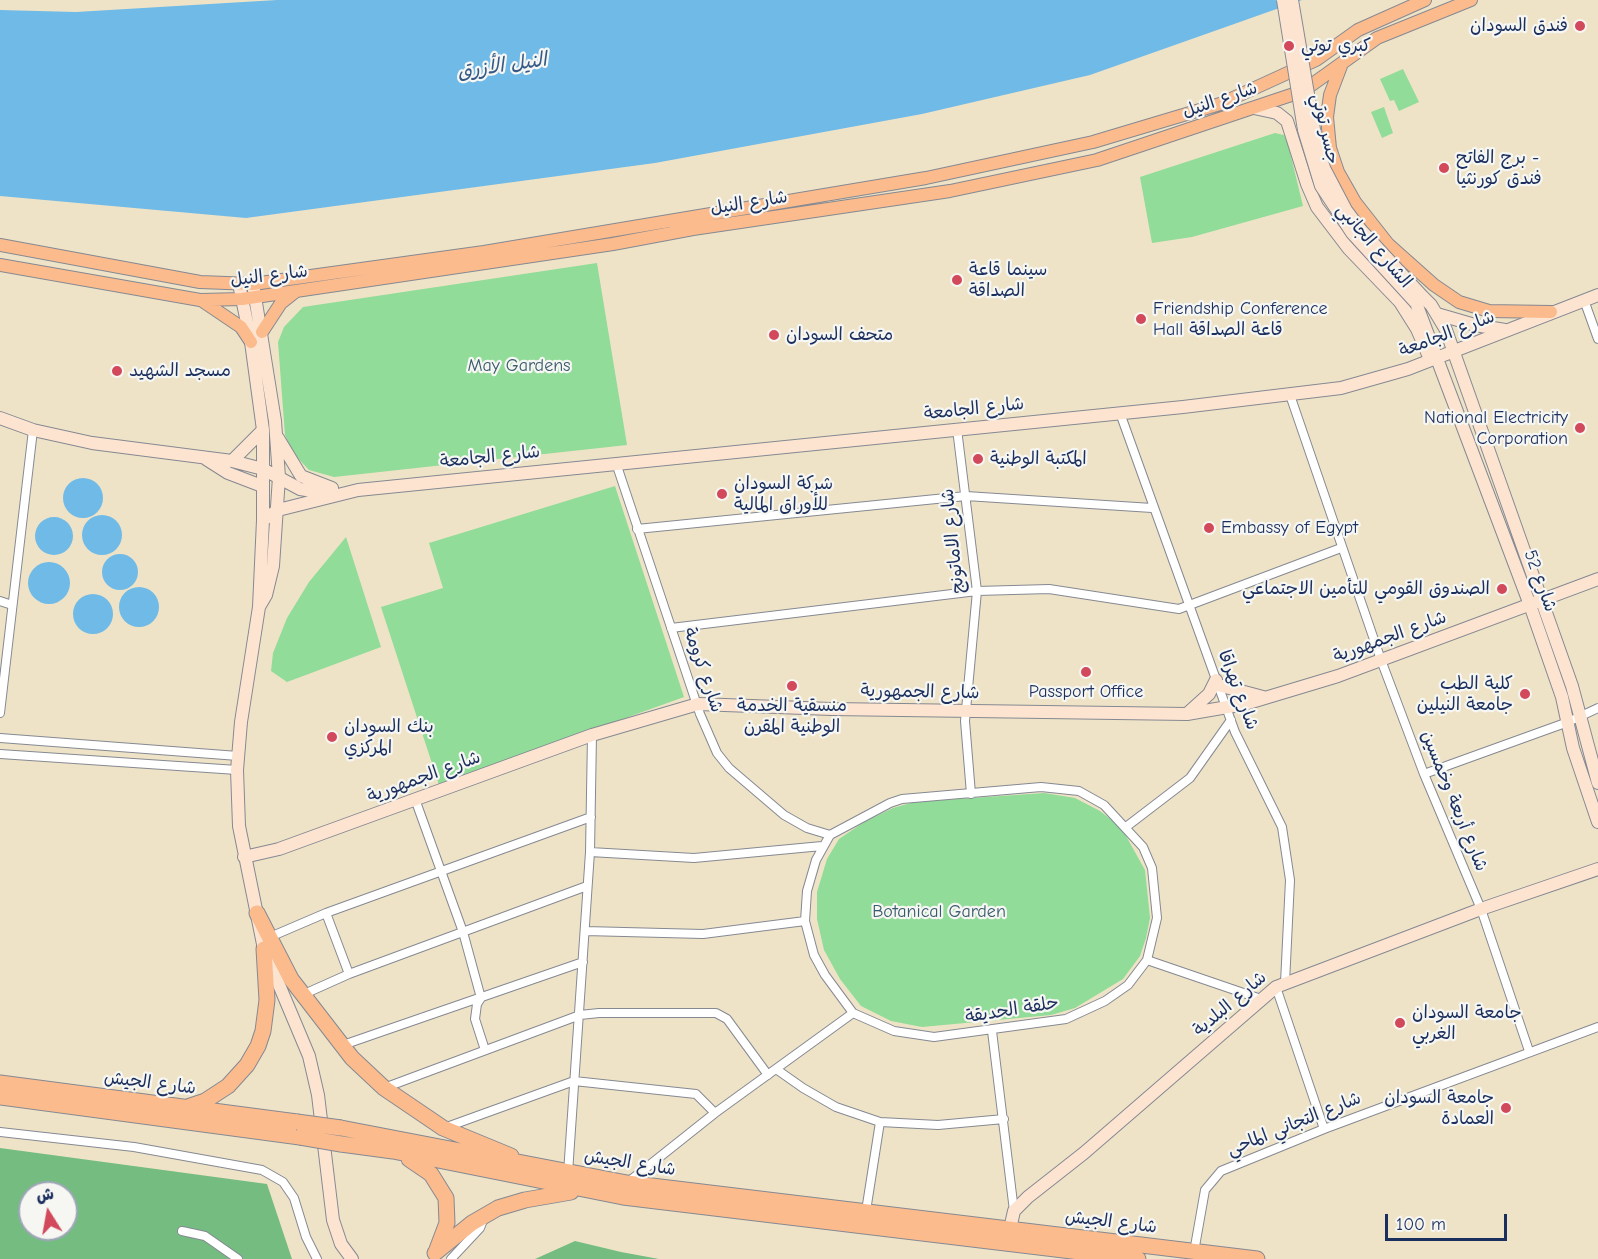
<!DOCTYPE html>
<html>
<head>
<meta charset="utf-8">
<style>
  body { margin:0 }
  #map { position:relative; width:1598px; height:1259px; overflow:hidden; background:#efe3c7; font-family:"Comic Neue","Playpen Sans Arabic",sans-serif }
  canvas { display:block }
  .north { position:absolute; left:18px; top:1181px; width:60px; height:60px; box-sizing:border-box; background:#f6f6f2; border:2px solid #9ea6b7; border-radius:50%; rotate:349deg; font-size:16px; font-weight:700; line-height:24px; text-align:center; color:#1b2f5e }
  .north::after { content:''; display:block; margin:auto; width:21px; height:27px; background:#d1495b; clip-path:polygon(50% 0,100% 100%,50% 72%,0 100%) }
  .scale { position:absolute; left:1385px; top:1214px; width:122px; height:27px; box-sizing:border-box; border:3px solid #1b2f5e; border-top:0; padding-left:8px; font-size:18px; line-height:21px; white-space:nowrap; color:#1b2f5e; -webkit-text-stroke:4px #f6f6f2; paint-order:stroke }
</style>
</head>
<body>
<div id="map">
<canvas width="1598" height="1259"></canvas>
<div class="north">ش</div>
<div class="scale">100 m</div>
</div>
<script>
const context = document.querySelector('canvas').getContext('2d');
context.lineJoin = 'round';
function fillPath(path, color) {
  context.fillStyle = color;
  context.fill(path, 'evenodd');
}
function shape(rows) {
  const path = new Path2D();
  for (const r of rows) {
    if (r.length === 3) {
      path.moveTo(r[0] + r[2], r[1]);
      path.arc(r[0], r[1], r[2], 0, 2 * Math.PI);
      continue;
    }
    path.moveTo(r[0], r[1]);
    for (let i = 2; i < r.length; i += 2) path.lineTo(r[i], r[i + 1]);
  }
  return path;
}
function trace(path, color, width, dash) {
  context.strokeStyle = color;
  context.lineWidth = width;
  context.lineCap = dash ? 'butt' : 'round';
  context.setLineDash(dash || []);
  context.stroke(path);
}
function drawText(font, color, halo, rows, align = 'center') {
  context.font = font + ' "Comic Neue","Playpen Sans Arabic",sans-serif';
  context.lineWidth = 4.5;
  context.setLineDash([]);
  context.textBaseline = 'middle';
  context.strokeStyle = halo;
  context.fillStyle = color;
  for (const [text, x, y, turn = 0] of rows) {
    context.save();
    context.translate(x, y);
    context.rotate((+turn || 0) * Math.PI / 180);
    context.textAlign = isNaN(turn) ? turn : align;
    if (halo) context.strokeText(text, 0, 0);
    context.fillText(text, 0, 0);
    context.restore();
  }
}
fillPath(shape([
  [1403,69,1419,102,1399,111,1394,100,1390,101,1380,79],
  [1384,107,1393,133,1382,138,1371,112],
  [1275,133,1284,135,1288,144,1303,206,1192,237,1152,243,1140,177],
  [597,263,627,445,334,477,309,470,293,453,285,435,278,342,284,327,303,307],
  [615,486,684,697,439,785,381,607,443,588,429,543],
  [346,537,381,647,287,682,271,671,273,653,287,618,309,582],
  [1044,793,1075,798,1100,811,1121,827,1145,870,1150,918,1146,938,1140,956,1123,979,1075,1008,1051,1015,922,1027,891,1021,861,1006,840,979,824,950,817,919,817,892,827,859,839,839,864,822,893,808,914,802]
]), '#90dc98');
fillPath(shape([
  [0,1148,267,1184,292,1259,0,1259],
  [30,1193,66,1193,66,1229,30,1229],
  [575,1241,621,1252,659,1259,535,1259]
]), '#74bc80');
fillPath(shape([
  [277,0,1302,0,1090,75,922,114,655,163,246,218,0,196,0,10,76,12],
  [83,498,20],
  [102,535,20],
  [54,536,19],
  [120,572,18],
  [49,583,21],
  [139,607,20],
  [93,614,20]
]), '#70bae8');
const street = shape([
  [1584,300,1598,339],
  [1290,395,1381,660,1424,774,1481,909,1529,1051],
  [1120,413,1235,732,1282,827,1290,880,1285,983],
  [957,429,977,591,965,721,971,794],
  [616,463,700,714,717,753,729,768,784,815,807,828,830,835],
  [637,529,966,496,1152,508],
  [0,601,12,605],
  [671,628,977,591,1049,589,1179,609,1341,548],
  [0,713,33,430],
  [0,738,238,756],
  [0,754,237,770],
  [1424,774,1568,722,1598,708],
  [1041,787,1079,791,1104,805,1143,847,1152,868,1157,918,1147,960,1128,985,1105,1001,1066,1019,934,1037,894,1031,853,1013,825,975,814,955,805,921,807,891,816,860,830,835,890,803,902,799,1041,787],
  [415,799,463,932,481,998,477,1004,475,1019,485,1050],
  [1126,827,1190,778,1231,720],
  [590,852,694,858,822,846],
  [326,913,349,974],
  [585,931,703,934,805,921],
  [270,937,326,913,591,817],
  [1147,960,1261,999],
  [1276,987,1324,1129],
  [302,995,349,974,587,886],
  [992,1031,1014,1211],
  [343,1045,583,962],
  [776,1069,803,1088,836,1107,880,1122,938,1125,1004,1119],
  [384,1088,580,1015,599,1013,716,1013,727,1019,768,1075],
  [444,1128,574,1081,696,1094,715,1113],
  [0,1132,134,1147,262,1170,283,1182,294,1198,306,1237,317,1259],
  [568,1173,590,852,592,735],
  [627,1183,715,1113,853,1013],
  [866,1211,880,1122],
  [182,1231,205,1236,238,1259],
  [1194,1252,1205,1190,1221,1171,1324,1129,1598,1027],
  [451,1259,480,1228,484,1218]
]);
const secondary = shape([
  [1254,108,1277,113,1287,121,1307,184,1317,207,1349,249,1400,302,1417,329,1430,359],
  [239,284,251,342,263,430,263,520,259,607,241,722,237,770,239,826,264,949,309,1056,318,1095,333,1220,341,1244,352,1259],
  [253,284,275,421,279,477,273,566,266,595,259,607],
  [1422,296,1431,305,1446,330,1572,686,1598,783],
  [1416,303,1530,605,1562,697,1573,748,1598,822],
  [1437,314,1475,325,1505,330],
  [0,418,33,430,92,443,232,461,263,469,300,489,325,493],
  [278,438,301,476,332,488],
  [206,459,228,473,262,486],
  [232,461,263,430],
  [263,520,278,510,358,490,1183,407,1341,388,1408,369,1598,295],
  [1218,685,1263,697],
  [1188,713,1209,694,1216,680],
  [244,857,279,849,592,735,698,704,831,709,1187,714,1245,704,1338,676,1598,579],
  [1010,1229,1014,1211,1028,1197,1084,1153,1276,987,1481,909,1598,869]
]);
const primary = shape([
  [1341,66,1330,95,1327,117,1330,148,1338,172,1355,202,1388,244,1434,285,1459,302,1489,311,1551,312],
  [0,245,200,282,253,284,484,252,926,178,1093,142,1220,104,1316,60,1358,30,1425,0],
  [0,265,200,300,242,299,613,244,693,229,950,191,1097,160,1303,91,1377,38,1471,0],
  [201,300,241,327,251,342],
  [262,332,281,303,295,292]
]);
const highway = shape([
  [257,913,291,979,352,1058,384,1088,443,1128,511,1156],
  [0,1083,297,1122],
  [0,1097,300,1137],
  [190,1106,205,1101,228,1086,247,1065,258,1046,263,1031,267,1000,264,949],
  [341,1128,627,1183,1257,1259],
  [341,1144,393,1151,623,1197,1138,1259],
  [409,1159,431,1174,446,1198,447,1223,436,1252],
  [435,1253,472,1223,498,1208,525,1200,571,1192]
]);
trace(street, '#858992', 10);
trace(secondary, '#858992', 14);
trace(primary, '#858992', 14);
trace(highway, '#858992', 17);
trace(street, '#fff', 8);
trace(secondary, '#fde4d1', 12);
trace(primary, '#fbbb8d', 12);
trace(highway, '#fbbb8d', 15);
const secondaryBridge = shape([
  [1283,0,1304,130,1321,186,1352,233,1416,303],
  [1292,0,1317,147,1324,168,1346,210,1361,230,1422,296]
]);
const highwayBridge = shape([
  [297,1122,341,1128],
  [300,1137,341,1144]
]);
trace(secondaryBridge, '#858992', 14, []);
trace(highwayBridge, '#858992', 17, []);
trace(secondaryBridge, '#fde4d1', 12);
trace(highwayBridge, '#fbbb8d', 15);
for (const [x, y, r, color] of [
  [1580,26,6,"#d1495b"],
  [1289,46,6,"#d1495b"],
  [1444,168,6,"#d1495b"],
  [957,280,6,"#d1495b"],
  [1141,319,6,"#d1495b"],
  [774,335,6,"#d1495b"],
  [117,371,6,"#d1495b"],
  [1580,428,6,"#d1495b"],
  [978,459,6,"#d1495b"],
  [722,494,6,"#d1495b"],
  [1209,528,6,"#d1495b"],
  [1502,589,6,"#d1495b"],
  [1086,672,6,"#d1495b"],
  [792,686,6,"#d1495b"],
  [1525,694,6,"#d1495b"],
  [332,737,6,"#d1495b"],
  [1400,1023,6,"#d1495b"],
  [1506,1108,6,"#d1495b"]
]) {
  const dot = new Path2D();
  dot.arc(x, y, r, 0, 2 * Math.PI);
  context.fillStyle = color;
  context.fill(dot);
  trace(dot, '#f6f6f2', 2);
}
drawText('18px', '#1b2f5e', '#f6f6f2', [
  ["فندق السودان",1568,26,"right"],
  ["كبري توتي",1301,46],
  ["برج الفاتح -",1456,158],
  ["فندق كورنثيا",1456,179],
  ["سينما قاعة",969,270],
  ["الصداقة",969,291],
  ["Friendship Conference",1153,309],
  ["Hall قاعة الصداقة",1153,330],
  ["متحف السودان",786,335],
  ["مسجد الشهيد",129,371],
  ["National Electricity",1568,418,"right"],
  ["Corporation",1568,439,"right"],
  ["المكتبة الوطنية",990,459],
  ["شركة السودان",734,484],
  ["للأوراق المالية",734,505],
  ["Embassy of Egypt",1221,528],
  ["الصندوق القومي للتأمين الاجتماعي",1490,589,"right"],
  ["كلية الطب",1513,684,"right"],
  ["جامعة النيلين",1513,705,"right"],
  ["Passport Office",1086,692,"center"],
  ["منسقية الخدمة",792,706,"center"],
  ["الوطنية المقرن",792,727,"center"],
  ["بنك السودان",344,727],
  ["المركزي",344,748],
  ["جامعة السودان",1412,1013],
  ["الغربي",1412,1034],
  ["جامعة السودان",1494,1098,"right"],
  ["العمادة",1494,1119,"right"]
], 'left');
drawText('18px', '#1b2f5e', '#f6f6f2', [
  ["شارع النيل",1220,100,-19],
  ["جسر توتي",1325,129,77],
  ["شارع النيل",749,203,-9],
  ["الشارع الجانبي",1374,246,49],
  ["شارع النيل",269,276,-7],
  ["شارع الجامعة",1447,334,-21],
  ["شارع الجامعة",974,409,-6],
  ["شارع الجامعة",490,457,-6],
  ["شارع الاماتونج",953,541,-96],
  ["شارع 52",1540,581,70],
  ["شارع الجمهورية",1390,637,-20],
  ["شارع كرومة",703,670,71],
  ["شارع تهراقا",1238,690,69],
  ["شارع الجمهورية",920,692,1],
  ["شارع الجمهورية",424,777,-20],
  ["شارع أربعة وخمسين",1454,801,68],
  ["شارع البلدية",1230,1004,-40],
  ["حلقة الحديقة",1012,1010,-9],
  ["شارع الجيش",150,1083,7],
  ["شارع التجاني الماحي",1294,1124,-22],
  ["شارع الجيش",630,1163,9],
  ["شارع الجيش",1111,1222,7]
]);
drawText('18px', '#385a6c', '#f6f6f2', [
  ["May Gardens",519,366],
  ["Botanical Garden",939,912]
]);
drawText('italic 20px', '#355987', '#f6f6f2', [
  ["النيل الأزرق",502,66,-8]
]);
</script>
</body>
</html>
